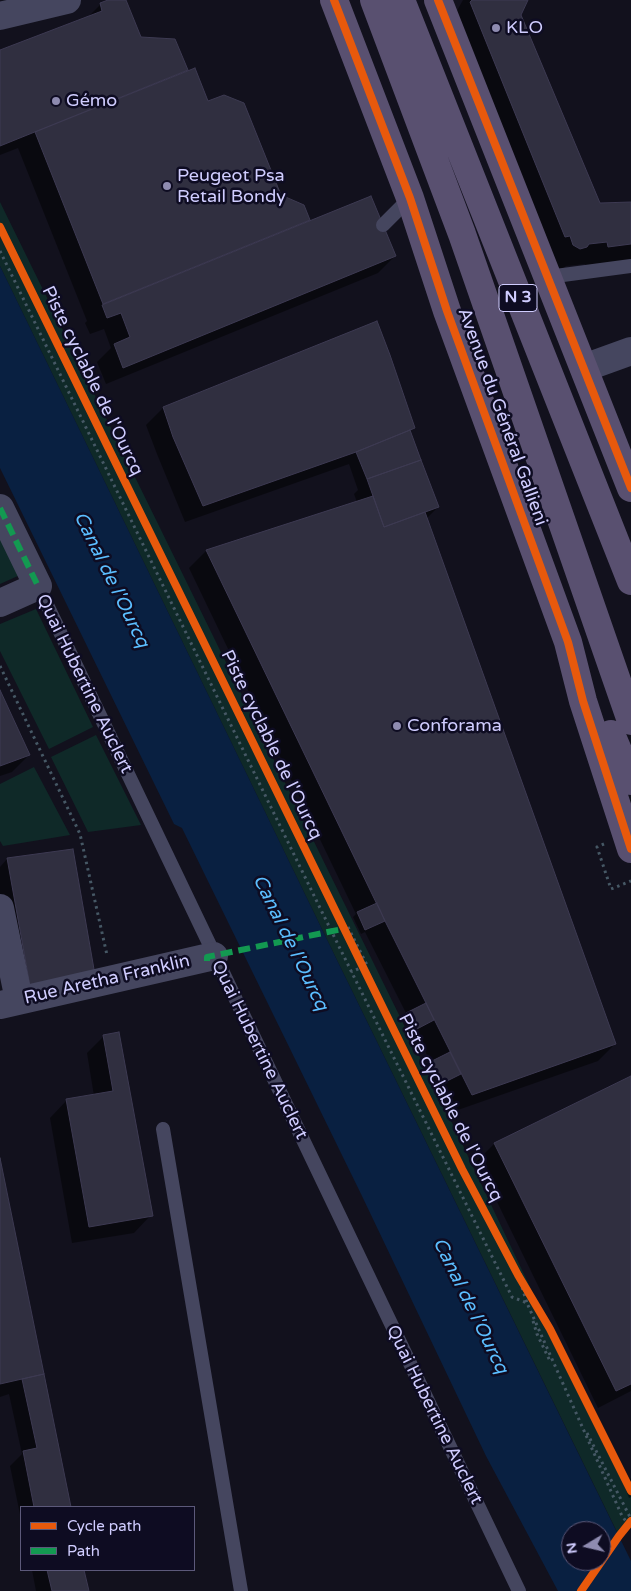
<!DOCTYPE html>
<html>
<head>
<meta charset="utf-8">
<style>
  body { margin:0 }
  #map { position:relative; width:631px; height:1591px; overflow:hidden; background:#12111d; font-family:"Varela Round",sans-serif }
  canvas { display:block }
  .legend { position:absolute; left:20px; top:1506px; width:175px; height:65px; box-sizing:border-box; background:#0e0c22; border:1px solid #5c597a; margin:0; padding:6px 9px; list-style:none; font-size:15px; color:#d0cdff }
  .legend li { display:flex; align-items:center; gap:10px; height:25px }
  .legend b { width:25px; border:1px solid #5c597a }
  .north { position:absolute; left:561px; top:1521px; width:50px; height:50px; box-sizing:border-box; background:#0e0c22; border:1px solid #5c597a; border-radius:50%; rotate:261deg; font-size:14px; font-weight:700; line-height:20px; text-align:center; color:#d0cdff }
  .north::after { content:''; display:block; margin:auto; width:18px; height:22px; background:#8e8bb0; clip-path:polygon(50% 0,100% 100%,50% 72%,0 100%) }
</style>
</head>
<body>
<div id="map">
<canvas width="631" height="1591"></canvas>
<ul class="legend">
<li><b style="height:6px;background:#e8590c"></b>Cycle path</li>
<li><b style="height:6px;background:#139951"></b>Path</li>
</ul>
<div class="north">N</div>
</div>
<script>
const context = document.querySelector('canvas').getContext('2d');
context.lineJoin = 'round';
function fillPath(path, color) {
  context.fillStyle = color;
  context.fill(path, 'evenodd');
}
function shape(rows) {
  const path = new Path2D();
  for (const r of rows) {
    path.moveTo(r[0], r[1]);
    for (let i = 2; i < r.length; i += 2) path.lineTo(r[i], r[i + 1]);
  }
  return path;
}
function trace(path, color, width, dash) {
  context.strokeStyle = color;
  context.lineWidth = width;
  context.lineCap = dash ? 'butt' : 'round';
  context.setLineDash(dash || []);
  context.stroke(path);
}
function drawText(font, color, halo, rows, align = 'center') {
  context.font = font + ' "Varela Round",sans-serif';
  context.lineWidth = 5;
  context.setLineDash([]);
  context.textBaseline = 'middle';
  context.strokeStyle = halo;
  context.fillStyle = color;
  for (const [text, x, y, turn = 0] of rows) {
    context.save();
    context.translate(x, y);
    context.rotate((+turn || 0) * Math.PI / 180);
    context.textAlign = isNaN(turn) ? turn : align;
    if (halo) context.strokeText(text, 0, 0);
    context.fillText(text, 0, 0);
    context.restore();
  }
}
fillPath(shape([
  [0,202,457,1133,550,1329,631,1491,631,1521,619,1536,335,956,0,266],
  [0,532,20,575,0,584],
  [36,609,93,727,49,749,0,651,0,624],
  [96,735,141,825,88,832,51,757],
  [34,767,70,835,3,846,0,841,0,784]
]), '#0f2928');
fillPath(shape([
  [0,266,335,956,631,1561,631,1591,558,1591,486,1456,362,1196,182,828,174,824,0,468],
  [571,1531,601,1531,601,1561,571,1561]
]), '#092041');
fillPath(shape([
  [111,0,124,0,140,38,175,40,187,72,207,103,280,196,303,205,309,222,395,256,378,273,106,384,97,362,111,348,104,329,90,334,85,323,87,321,18,148,0,155,0,52,87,18,100,5],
  [463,0,526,0,519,15,599,205,631,204,631,264,586,268,585,264,566,266,560,271,449,25],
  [163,408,413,427,409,431,438,507,426,519,615,1044,598,1061,455,1111,442,1085,436,1088,427,1067,431,1063,415,1031,410,1033,403,1019,407,1015,365,932,361,934,353,917,356,914,189,568,206,551,357,502,354,494,358,490,349,464,185,522,157,454,146,425],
  [0,693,29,755,12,772,0,776],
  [7,859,76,992,13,1002,0,929,0,867],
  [104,1036,151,1215,134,1233,72,1243,50,1118,67,1100,94,1096,87,1053],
  [631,1077,631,1391,598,1408,477,1161,494,1144],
  [0,1164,70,1507,21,1507,21,1519,10,1466,22,1454,9,1394,0,1397],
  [631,1478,631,1497,629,1498,624,1485],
  [32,1570,83,1570,87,1591,36,1591]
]), '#0007');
const building = shape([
  [108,0,126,0,141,37,175,39,188,70,0,146,0,50,102,11,100,3,108,0],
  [472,0,528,0,521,15,600,203,631,202,631,244,608,247,607,242,589,244,587,247,580,249,573,245,570,236,565,237,470,2,472,0],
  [195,68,208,101,224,95,244,103,281,195,304,205,310,220,103,304,35,132,195,68],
  [371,196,396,256,123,368,114,344,130,337,121,313,107,318,102,305,371,196],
  [377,321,390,355,415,428,356,452,203,506,173,437,163,407,377,321],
  [410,430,421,460,367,479,356,452,410,430],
  [421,460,439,507,384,527,367,479,421,460],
  [373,496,384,527,425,512,616,1044,472,1095,385,921,206,550,373,496],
  [0,690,30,755,0,766,0,690],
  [73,849,95,975,30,986,7,858,73,849],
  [377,903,385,921,365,930,357,912,377,903],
  [426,1003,434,1020,415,1030,406,1013,426,1003],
  [119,1032,153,1216,89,1227,66,1099,113,1091,103,1035,119,1032],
  [450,1052,461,1074,441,1084,430,1062,450,1052],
  [631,1076,631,1384,616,1391,494,1143,631,1076],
  [0,1158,44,1374,0,1384,0,1158],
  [44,1374,71,1507,34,1507,23,1451,37,1448,22,1379,44,1374],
  [47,1570,84,1570,89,1591,52,1591,47,1570]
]);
fillPath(building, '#302f40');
trace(building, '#3d3a52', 1);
trace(shape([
  [0,251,322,912,512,1297,527,1303,622,1516,631,1528],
  [0,666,80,834,107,955],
  [604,844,597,847,611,889,631,881],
  [348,927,367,965,351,972],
  [518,1275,527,1303],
  [533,1321,537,1334,550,1361],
  [587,1433,631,1519]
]), '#465865', 3, [2.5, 4]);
trace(shape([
  [383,225,410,198],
  [548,277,631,266],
  [38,586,519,1591],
  [163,1129,241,1591]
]), '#45465f', 14);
trace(shape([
  [0,16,67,0],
  [584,368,631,351],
  [0,508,38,586,0,603],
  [0,908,19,1000],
  [0,1005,214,956]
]), '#45465f', 28);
trace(shape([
  [334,0,410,198,447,311,568,642,583,701,631,849],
  [374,0,462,234,631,721],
  [401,0,631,581],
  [438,0,631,488],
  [611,734,631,781]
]), '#595070', 28);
trace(shape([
  [0,508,38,586],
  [207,961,207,957,347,928]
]), '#139951', 6, [12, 6]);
trace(shape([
  [334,0,410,198,447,311,568,642,583,701,631,849],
  [438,0,631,488],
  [0,227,462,1169,518,1275,550,1329,631,1491],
  [581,1591,619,1536,631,1521]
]), '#e8590c', 8);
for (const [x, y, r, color] of [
  [496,28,5,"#8e8bb0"],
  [56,101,5,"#8e8bb0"],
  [167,186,5,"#8e8bb0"],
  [397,726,5,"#8e8bb0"]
]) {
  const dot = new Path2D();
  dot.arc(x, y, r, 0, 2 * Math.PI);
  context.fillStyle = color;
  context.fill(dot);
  trace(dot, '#0e0c22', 2);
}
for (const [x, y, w] of [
  [518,298,38]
]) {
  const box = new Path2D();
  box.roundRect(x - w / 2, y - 13.5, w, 27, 4);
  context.fillStyle = '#0e0c22';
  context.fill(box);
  trace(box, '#d0cdff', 1);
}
drawText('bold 16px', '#d0cdff', null, [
  ["N 3",518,298]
]);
drawText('18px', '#d0cdff', '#0e0c22', [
  ["KLO",506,28],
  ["Gémo",66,101],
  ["Peugeot Psa",177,176],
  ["Retail Bondy",177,197],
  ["Conforama",407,726]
], 'left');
drawText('18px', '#d0cdff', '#0e0c22', [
  ["Piste cyclable de l'Ourcq",92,381,64],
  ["Avenue du Général Gallieni",502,417,70],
  ["Quai Hubertine Auclert",84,684,64],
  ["Piste cyclable de l'Ourcq",271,745,64],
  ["Rue Aretha Franklin",107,980,-13],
  ["Quai Hubertine Auclert",259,1050,64],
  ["Piste cyclable de l'Ourcq",450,1108,63],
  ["Quai Hubertine Auclert",434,1415,64]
]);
drawText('italic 19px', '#5bbeff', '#0e0c22', [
  ["Canal de l'Ourcq",111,580,64],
  ["Canal de l'Ourcq",290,943,64],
  ["Canal de l'Ourcq",470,1306,64]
]);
</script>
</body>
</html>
